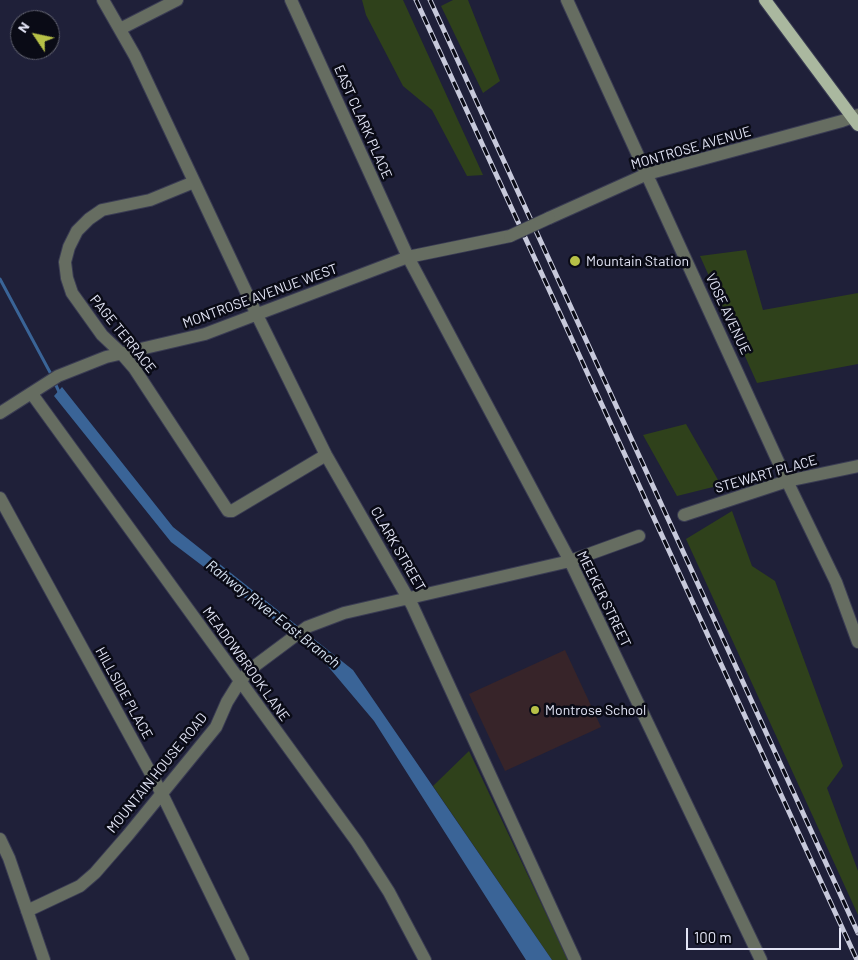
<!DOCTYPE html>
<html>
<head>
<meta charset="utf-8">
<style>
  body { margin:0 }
  #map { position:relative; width:858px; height:960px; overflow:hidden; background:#1f2039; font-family:Barlow,sans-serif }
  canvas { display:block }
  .north { position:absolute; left:10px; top:10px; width:50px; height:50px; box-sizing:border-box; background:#0a0b16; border:1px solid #616270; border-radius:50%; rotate:304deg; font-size:14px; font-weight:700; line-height:20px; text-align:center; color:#e3e5f6 }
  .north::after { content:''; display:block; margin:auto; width:18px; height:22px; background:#b7c147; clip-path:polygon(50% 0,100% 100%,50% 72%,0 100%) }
  .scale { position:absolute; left:686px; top:928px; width:155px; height:22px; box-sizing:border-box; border:2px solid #e3e5f6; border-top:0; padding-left:6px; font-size:15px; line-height:18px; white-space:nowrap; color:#e3e5f6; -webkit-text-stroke:4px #0a0b16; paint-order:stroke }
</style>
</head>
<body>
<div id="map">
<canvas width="858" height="960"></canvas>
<div class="north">N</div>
<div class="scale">100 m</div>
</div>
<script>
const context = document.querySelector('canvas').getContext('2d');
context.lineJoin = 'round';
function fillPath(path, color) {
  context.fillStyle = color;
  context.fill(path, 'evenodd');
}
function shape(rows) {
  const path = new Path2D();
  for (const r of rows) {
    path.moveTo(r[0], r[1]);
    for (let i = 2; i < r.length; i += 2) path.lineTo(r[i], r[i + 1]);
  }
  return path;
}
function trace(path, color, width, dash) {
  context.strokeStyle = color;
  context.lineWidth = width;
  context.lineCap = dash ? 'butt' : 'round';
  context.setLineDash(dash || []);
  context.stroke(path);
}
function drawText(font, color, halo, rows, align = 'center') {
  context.font = font + ' Barlow,sans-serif';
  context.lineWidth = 5;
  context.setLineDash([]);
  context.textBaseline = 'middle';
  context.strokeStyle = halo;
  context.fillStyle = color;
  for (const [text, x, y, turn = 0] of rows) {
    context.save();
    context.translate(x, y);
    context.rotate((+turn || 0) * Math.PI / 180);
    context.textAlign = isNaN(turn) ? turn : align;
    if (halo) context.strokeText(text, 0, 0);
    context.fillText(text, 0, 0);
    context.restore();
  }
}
fillPath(shape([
  [565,650,601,727,505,771,469,694]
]), '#372429');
fillPath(shape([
  [362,0,403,0,483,175,467,176,432,110,403,86,366,15],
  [453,0,468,0,500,81,483,93,441,6],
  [746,250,763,310,858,293,858,364,757,383,700,256],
  [686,424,721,485,677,496,643,435],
  [732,511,752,566,775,581,843,766,827,788,858,871,858,915,686,539],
  [469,751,568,960,552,960,433,786]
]), '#2f411b');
fillPath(shape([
  [62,387,173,527,353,670,552,960,526,960,374,721,315,651,171,542,54,396]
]), '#3a6497');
trace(shape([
  [0,279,52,376],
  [54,381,60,394]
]), '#3a6497', 3);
const minor = shape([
  [103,0,135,56,257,315,326,455,412,605,575,960],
  [291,0,408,257,570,561,761,960],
  [567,0,787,481,836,582,858,642],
  [120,29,177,0],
  [194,182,150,200,102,210,89,219,77,231,69,247,65,262,67,278,72,293,102,335,121,353,134,368,228,511,232,511,326,455],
  [549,218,647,174,842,121,858,115],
  [32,394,357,842,389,892,425,960],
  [0,413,58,376,106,357,205,334,408,257,510,236],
  [0,498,162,794,243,960],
  [684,515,787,481,858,466],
  [0,839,9,858,44,960],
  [27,911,80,886,95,873,128,835,216,727,227,702,240,681,252,668,307,627,344,613,570,561,639,536]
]);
const major = shape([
  [765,0,858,125]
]);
trace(minor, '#3a3c53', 14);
trace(major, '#3a3c53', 14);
trace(minor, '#666d61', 12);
trace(major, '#aab89f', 12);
const rail = shape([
  [416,0,857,960],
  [430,0,858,933]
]);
trace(rail, '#c7c9db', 5);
trace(rail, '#0a0b16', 3, [9]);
const minorBridge = shape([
  [510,236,549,218]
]);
trace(minorBridge, '#3a3c53', 14, []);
trace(minorBridge, '#666d61', 12);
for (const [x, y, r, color] of [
  [575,261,6,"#b7c147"],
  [535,710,5,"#b7c147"]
]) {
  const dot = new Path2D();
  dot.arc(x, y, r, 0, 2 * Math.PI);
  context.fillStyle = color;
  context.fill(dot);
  trace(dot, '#0a0b16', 2);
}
drawText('14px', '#e3e5f6', '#0a0b16', [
  ["EAST CLARK PLACE",363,122,66],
  ["MONTROSE AVENUE",691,148,-16],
  ["MONTROSE AVENUE WEST",260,296,-20],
  ["VOSE AVENUE",728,314,65],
  ["PAGE TERRACE",123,334,51],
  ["STEWART PLACE",766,474,-16],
  ["CLARK STREET",398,549,60],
  ["MEEKER STREET",604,599,64],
  ["MEADOWBROOK LANE",246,664,54],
  ["HILLSIDE PLACE",124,693,61],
  ["MOUNTAIN HOUSE ROAD",157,773,-51]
]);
drawText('14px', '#e3e5f6', '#0a0b16', [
  ["Mountain Station",586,261],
  ["Montrose School",545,710]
], 'left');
drawText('italic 15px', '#d8e4f3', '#0a0b16', [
  ["Rahway River East Branch",273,614,38]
]);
</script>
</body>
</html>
